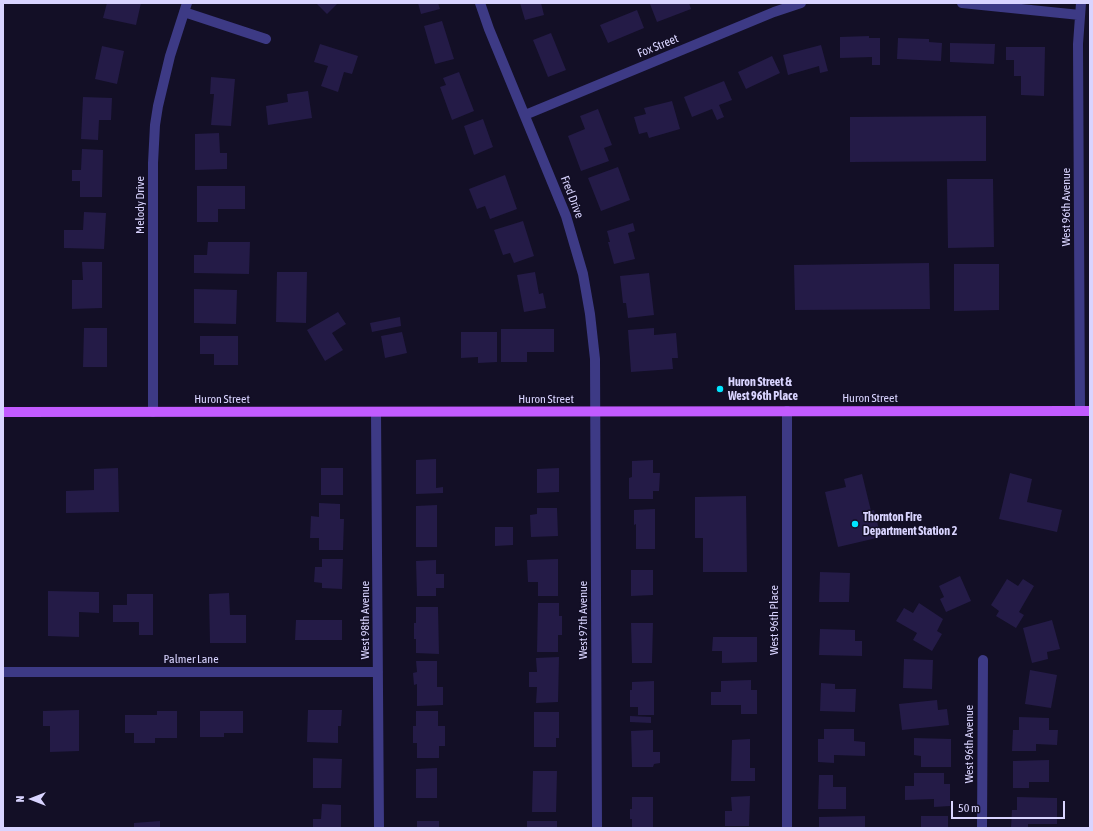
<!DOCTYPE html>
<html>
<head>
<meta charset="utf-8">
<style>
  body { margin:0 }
  #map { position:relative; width:1093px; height:831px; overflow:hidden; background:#130f26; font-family:"Asap Condensed",sans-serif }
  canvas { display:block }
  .frame { position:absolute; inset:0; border:4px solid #d9d4ff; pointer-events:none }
  .north { position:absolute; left:12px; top:779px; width:40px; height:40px; -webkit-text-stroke:3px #130f26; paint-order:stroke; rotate:270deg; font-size:11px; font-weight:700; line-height:16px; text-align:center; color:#d9d4ff }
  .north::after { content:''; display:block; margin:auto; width:14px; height:18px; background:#d9d4ff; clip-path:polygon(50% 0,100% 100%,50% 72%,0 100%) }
  .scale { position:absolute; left:951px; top:801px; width:114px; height:18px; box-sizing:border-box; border:2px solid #d9d4ff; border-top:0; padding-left:5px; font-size:12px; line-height:14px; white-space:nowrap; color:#d9d4ff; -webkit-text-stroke:3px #130f26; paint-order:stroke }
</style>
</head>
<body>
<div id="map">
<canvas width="1093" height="831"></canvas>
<div class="frame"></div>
<div class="north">N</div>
<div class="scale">50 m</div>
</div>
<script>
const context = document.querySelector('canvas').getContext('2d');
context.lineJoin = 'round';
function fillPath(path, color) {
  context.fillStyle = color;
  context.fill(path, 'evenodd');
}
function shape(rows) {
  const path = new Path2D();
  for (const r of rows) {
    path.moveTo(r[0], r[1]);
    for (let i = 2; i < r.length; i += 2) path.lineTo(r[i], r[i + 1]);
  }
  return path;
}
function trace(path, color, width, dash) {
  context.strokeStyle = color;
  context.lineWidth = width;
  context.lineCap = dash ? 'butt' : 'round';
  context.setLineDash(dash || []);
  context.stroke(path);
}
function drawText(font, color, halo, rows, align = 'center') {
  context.font = font + ' "Asap Condensed",sans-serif';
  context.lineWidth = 3;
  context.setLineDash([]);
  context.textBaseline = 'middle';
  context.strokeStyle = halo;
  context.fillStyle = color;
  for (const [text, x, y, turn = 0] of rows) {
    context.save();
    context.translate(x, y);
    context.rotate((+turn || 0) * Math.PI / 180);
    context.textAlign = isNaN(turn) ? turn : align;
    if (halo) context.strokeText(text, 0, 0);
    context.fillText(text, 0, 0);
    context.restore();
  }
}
fillPath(shape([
  [107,3,141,3,136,25,103,18],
  [316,3,338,3,327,14],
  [418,3,438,3,440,9,421,14],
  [520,3,541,3,544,15,525,20],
  [652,3,689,3,691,9,657,22,650,4],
  [637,10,644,28,608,43,600,25],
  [442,21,454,59,435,64,424,26],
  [551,33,566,70,548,77,533,40],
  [869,36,869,38,880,38,880,65,872,65,872,57,840,58,840,37],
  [898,38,929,39,929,42,942,43,941,61,897,59],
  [950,43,995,44,994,64,950,62],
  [320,44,358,56,352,74,344,72,338,92,321,86,328,66,314,62],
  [821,45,828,71,820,73,819,66,788,75,783,55],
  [102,46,124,51,117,84,95,79],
  [1006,47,1045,47,1044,96,1021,95,1021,76,1014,76,1014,60,1006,60],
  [772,56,780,73,746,89,738,72],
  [459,72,474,111,452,120,440,87,446,85,443,78],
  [211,77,235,79,231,126,211,125,214,94,210,94],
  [724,81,732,100,719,105,724,117,717,120,712,109,692,117,684,97],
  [308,91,312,118,268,125,266,106,288,102,287,94],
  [83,97,112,98,111,120,99,120,98,140,81,139],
  [672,101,680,129,649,138,647,132,639,134,634,117,646,114,644,108],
  [598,109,612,145,604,148,609,161,581,171,568,136,585,129,580,116],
  [986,116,986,161,850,162,850,117],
  [483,119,493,147,474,155,464,126],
  [219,133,220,153,227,153,227,169,195,170,195,134],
  [82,149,103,150,102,197,80,197,80,181,72,181,72,170,81,170],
  [618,167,630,200,601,211,588,178],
  [505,175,517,209,490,219,485,206,477,209,469,189],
  [947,179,993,179,994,247,948,248],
  [197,186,245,186,245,209,218,209,218,222,197,222],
  [84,212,106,213,104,249,64,248,64,230,83,230],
  [523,221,534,256,514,263,510,253,503,255,494,230],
  [633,223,635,231,628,233,635,259,614,264,608,242,610,242,607,231],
  [208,242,250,242,249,274,194,273,194,255,207,255],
  [82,262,102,262,102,308,72,309,72,280,83,280],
  [929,263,930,309,795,310,794,265],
  [954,264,999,264,999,310,954,311],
  [277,272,307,272,306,323,276,322],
  [535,272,539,294,543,293,546,308,524,312,517,275],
  [649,273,654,315,628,318,626,303,623,303,620,276],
  [194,289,237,290,236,324,194,323],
  [338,312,346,324,332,333,343,350,325,361,307,330],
  [400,317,401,326,372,332,370,323],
  [84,328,107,328,107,367,83,367],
  [654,328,654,335,676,333,678,358,672,358,673,369,631,372,628,330],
  [501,329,554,329,554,352,527,352,527,362,501,362],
  [402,332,407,353,385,358,381,336],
  [461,332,497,332,497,362,478,363,478,357,461,358],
  [200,336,238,336,238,365,214,365,214,354,200,354],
  [436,459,436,488,443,487,443,493,416,494,416,460],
  [653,460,653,473,660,473,659,491,653,491,653,499,629,499,629,478,632,477,632,461],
  [118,468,119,512,66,513,66,491,94,490,94,469],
  [321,468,343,468,343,495,321,495],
  [559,468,559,492,537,493,537,469],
  [1010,473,1032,479,1027,502,1062,510,1057,532,999,519],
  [862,474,871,511,874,510,881,537,838,547,825,492,846,487,844,479],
  [746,496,747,572,703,572,703,538,695,538,695,497],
  [319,503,340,504,340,519,344,519,343,550,319,550,319,538,310,538,311,516,319,517],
  [437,505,437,547,416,547,416,506],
  [537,508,557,508,558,536,531,537,530,515,537,514],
  [655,509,655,549,636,549,636,524,634,525,634,510],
  [495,527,513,527,513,545,495,546],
  [322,559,343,559,342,589,322,588,322,583,314,582,315,567,322,567],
  [558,559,558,596,538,596,538,582,528,582,527,560],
  [436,560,436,574,444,574,444,588,436,588,436,596,417,596,416,561],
  [631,570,653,570,653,595,631,596],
  [820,572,850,573,849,602,819,602],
  [960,576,971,601,946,612,940,599,944,597,939,586],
  [1007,579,1018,586,1023,579,1034,586,1019,612,1024,615,1016,628,996,616,999,611,991,605],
  [48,591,99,592,99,613,79,612,79,637,48,636],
  [229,593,230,615,246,615,246,643,210,643,209,594],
  [127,594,153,594,153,635,139,635,139,622,113,622,113,605,127,605],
  [538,603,559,603,559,616,562,616,562,635,558,635,558,652,537,652],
  [919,603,943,619,937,631,942,634,932,651,913,640,917,633,896,621,904,608,913,613],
  [416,607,438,607,439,654,416,653,416,639,414,639,414,623,416,623],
  [296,620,342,620,342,640,295,640],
  [1052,620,1060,649,1047,652,1048,659,1032,663,1023,628],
  [631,623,653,623,652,663,632,663],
  [820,629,855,630,855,641,862,641,862,656,819,655],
  [713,637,757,637,757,662,722,663,722,651,712,651],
  [559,657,558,702,536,703,537,687,529,687,529,672,537,672,536,658],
  [904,659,933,660,932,689,903,688],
  [416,661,437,661,437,687,443,687,443,705,417,706,417,684,414,685,413,673,417,672],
  [1030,670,1057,675,1051,708,1025,704],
  [751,680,751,690,757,690,757,714,741,714,741,705,711,705,711,692,721,692,721,681],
  [654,681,654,715,638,715,638,707,630,707,630,690,632,690,632,682],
  [821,683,835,684,835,689,856,689,855,712,820,711],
  [937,700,938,710,947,709,949,725,902,730,899,704],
  [79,710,79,751,50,752,50,726,43,726,43,711],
  [308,710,342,710,341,726,338,726,338,743,307,742],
  [157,711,177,711,177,738,155,738,155,743,134,743,134,733,125,733,125,715,157,715],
  [200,711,243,711,243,733,224,733,224,737,200,737],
  [416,711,438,711,438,726,445,726,445,746,439,746,439,758,417,758,417,743,413,743,413,726,416,726],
  [534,712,559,712,559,738,556,738,556,747,534,747],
  [630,716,651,717,651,723,630,722],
  [1019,717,1049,718,1049,730,1058,730,1057,745,1036,744,1036,751,1012,751,1013,730,1019,730],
  [824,729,854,729,854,741,865,742,865,756,834,755,834,763,818,762,818,739,824,739],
  [653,730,653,752,660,752,660,763,654,764,653,767,632,767,631,731],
  [914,738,951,739,951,767,921,767,921,756,914,755],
  [750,739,750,768,755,768,755,781,731,781,732,740],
  [313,758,342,759,341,788,313,788],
  [1049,760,1049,782,1029,782,1029,788,1013,788,1013,761],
  [437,768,437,798,416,798,416,769],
  [533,771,557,771,556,812,532,812],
  [914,773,944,773,944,784,950,784,950,806,934,807,934,799,905,800,905,786,914,786],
  [819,775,833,775,833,787,846,787,846,809,818,809],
  [750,796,749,826,725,826,725,811,732,811,731,797],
  [632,797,653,797,653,828,632,828,632,819,630,819,630,809,632,809],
  [1017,797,1057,798,1057,824,1028,824,1028,828,1011,828,1012,810,1017,810],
  [322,804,341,805,341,828,313,828,313,819,321,819],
  [865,816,865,828,819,828,819,817],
  [921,816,948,816,948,828,921,828],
  [160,821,160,828,134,828,134,823],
  [417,821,439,821,439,828,417,828],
  [527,821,557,821,557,828,527,828]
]), '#241b47');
trace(shape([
  [480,3,489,29,566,216,583,274,590,314,595,359,597,828],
  [962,3,1080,15],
  [184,12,266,39],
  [525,115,774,12,801,3],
  [787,411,787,828],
  [1080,411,1078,44,1081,3],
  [153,412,153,163,155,125,158,106,170,56,187,3],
  [376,412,379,828],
  [3,672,378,672],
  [982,828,983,660]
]), '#3d3a85', 10);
trace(shape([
  [3,412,1090,411]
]), '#c25bff', 10);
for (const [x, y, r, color] of [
  [720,389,4,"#00e5ff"],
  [855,524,4,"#00e5ff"]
]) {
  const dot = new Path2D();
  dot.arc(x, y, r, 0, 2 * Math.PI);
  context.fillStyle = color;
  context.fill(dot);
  trace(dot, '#130f26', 1.5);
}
drawText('12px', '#d9d4ff', '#130f26', [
  ["Fox Street",658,46,-22],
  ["Fred Drive",572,197,69],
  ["Melody Drive",140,205,-90],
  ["West 96th Avenue",1066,207,-90],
  ["Huron Street",870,398],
  ["Huron Street",222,399],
  ["Huron Street",546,399],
  ["West 98th Avenue",365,620,-90],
  ["West 97th Avenue",583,620,-90],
  ["West 96th Place",774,620,-90],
  ["Palmer Lane",191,659],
  ["West 96th Avenue",969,744,-90]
]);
drawText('bold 12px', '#d9d4ff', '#130f26', [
  ["Huron Street &",728,382],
  ["West 96th Place",728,396],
  ["Thornton Fire",863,517],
  ["Department Station 2",863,531]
], 'left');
</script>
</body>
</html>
